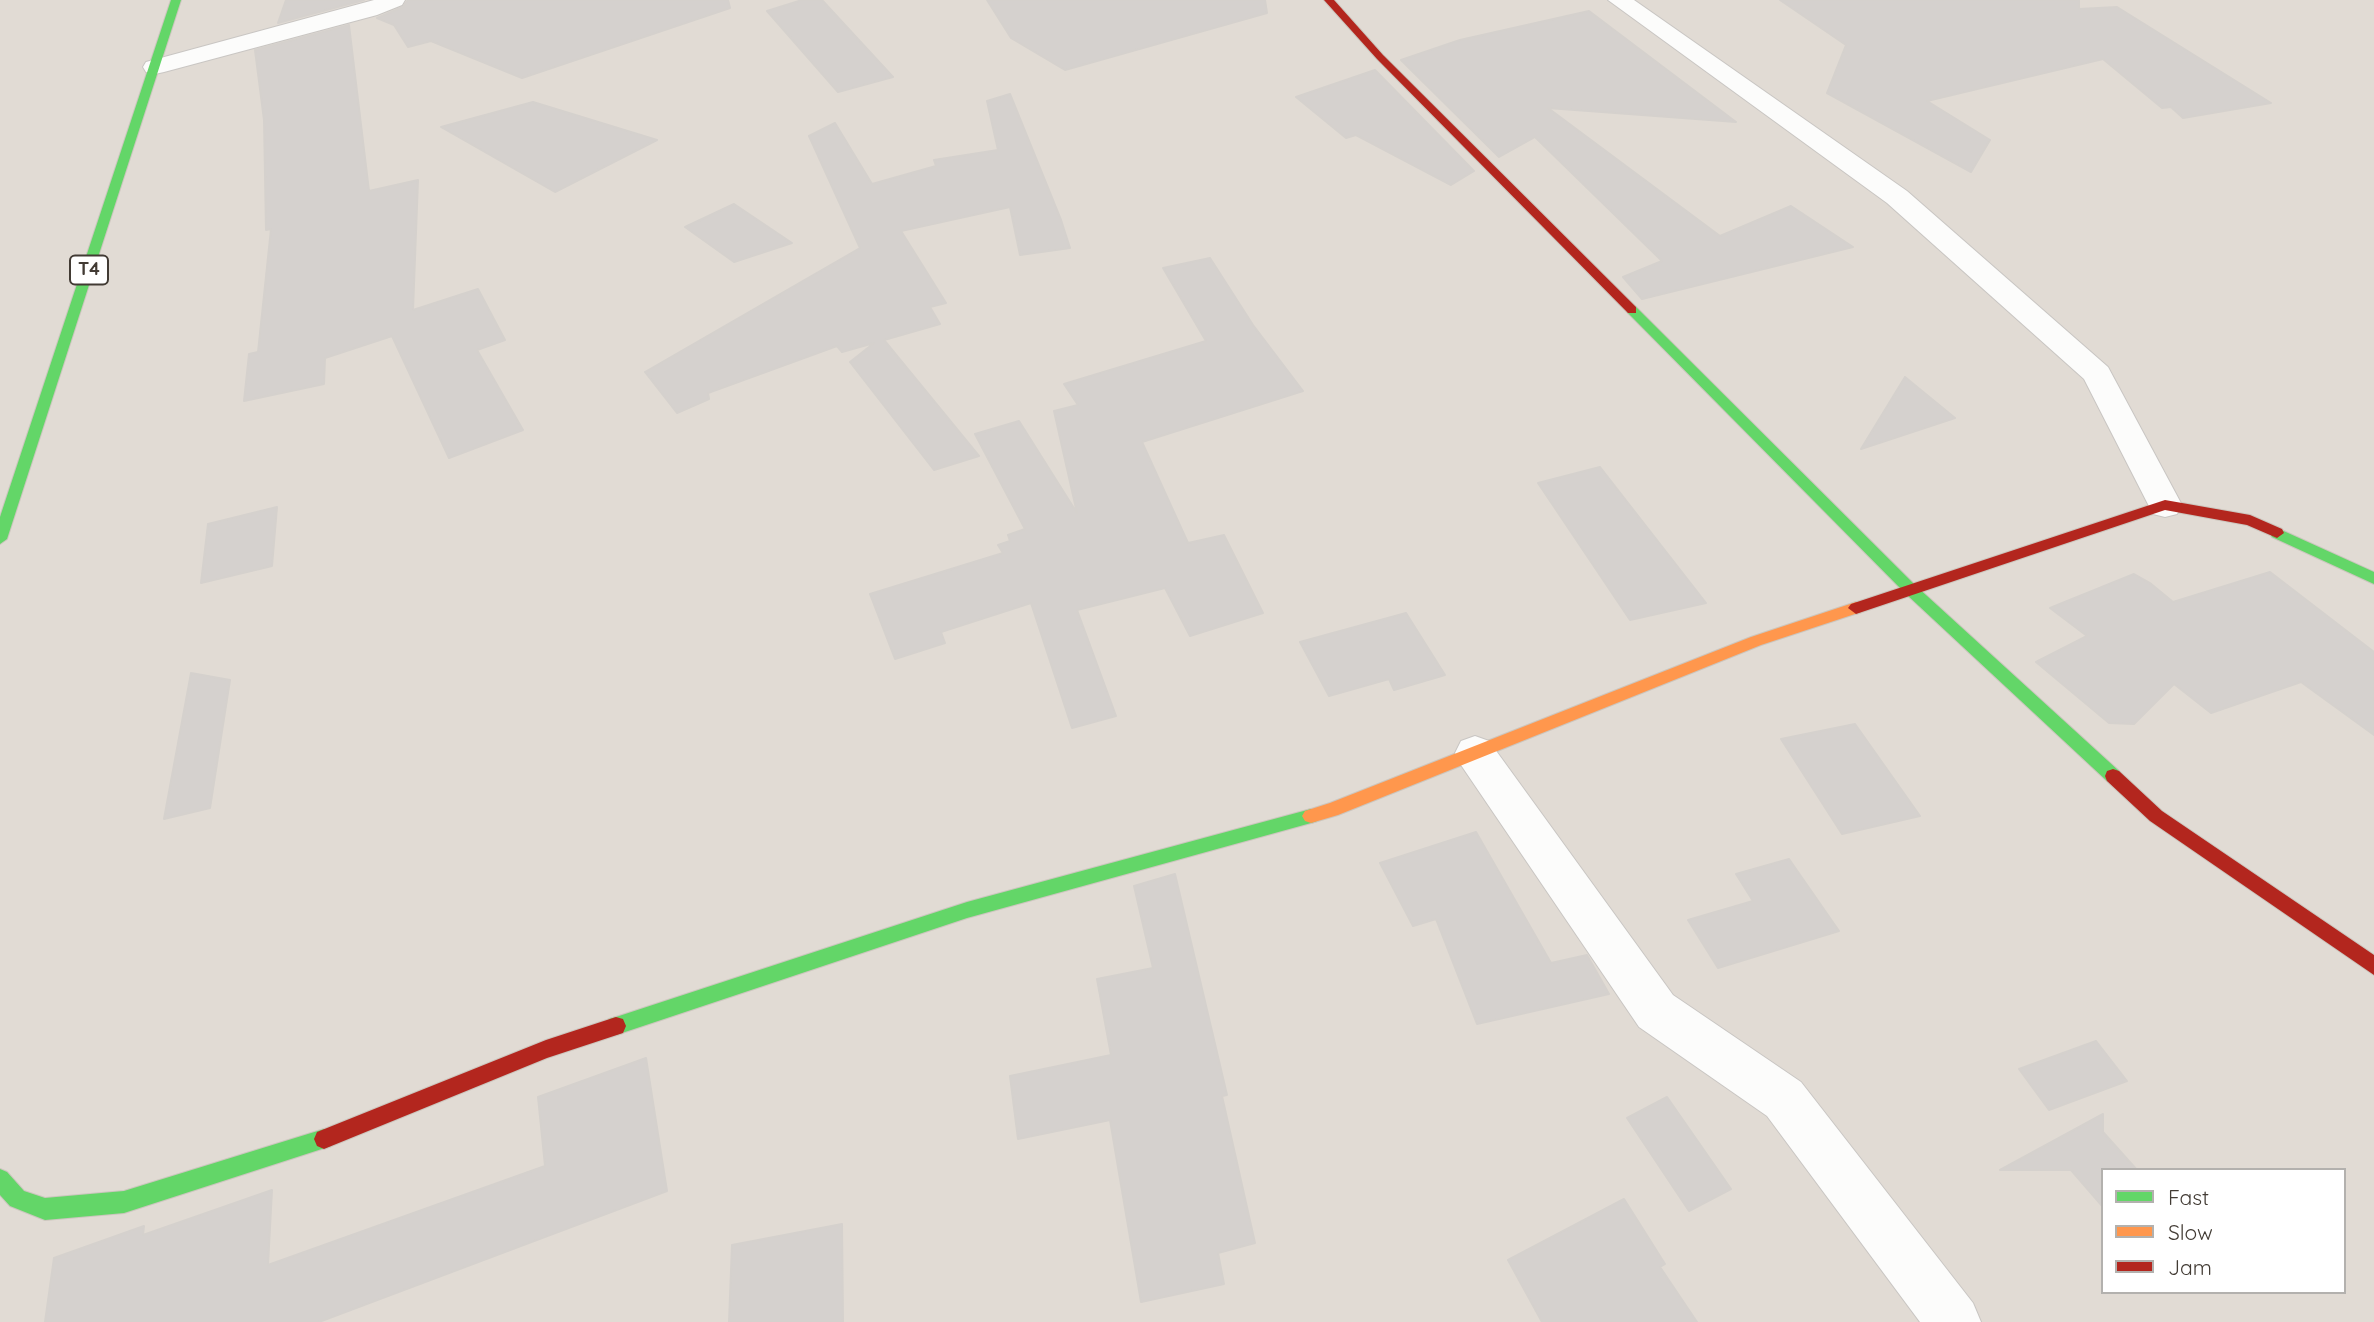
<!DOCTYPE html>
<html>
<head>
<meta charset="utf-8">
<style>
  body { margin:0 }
  #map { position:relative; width:2374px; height:1322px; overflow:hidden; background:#edeae7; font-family:Quicksand,sans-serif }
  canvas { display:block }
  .legend { position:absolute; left:2101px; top:1168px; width:245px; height:126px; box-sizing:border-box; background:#fff; border:2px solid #b3b1ae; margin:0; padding:9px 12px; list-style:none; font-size:21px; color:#423b34 }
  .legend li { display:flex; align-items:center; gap:14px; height:35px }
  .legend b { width:35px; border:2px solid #b3b1ae }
</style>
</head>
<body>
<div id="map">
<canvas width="2374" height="1322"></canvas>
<ul class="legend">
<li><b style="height:9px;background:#63d668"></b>Fast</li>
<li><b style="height:9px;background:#ff974d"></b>Slow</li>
<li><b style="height:9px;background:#b3261e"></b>Jam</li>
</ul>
</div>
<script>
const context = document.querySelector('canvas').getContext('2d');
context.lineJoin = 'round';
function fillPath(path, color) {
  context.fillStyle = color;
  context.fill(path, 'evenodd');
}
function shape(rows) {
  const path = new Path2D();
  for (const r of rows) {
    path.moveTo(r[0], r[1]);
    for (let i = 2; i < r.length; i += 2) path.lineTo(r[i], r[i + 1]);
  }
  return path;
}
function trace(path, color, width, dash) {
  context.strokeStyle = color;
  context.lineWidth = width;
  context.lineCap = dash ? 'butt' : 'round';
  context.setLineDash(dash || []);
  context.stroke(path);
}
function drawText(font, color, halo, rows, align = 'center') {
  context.font = font + ' Quicksand,sans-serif';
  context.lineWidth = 6;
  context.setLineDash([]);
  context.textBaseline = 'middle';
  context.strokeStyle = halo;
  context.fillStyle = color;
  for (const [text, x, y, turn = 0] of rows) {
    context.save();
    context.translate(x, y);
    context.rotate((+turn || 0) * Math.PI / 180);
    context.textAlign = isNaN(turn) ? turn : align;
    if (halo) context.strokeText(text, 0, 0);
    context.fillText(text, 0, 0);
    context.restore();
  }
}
fillPath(shape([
  [0,0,2374,0,2374,1322,0,1322],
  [2103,1170,2344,1170,2344,1292,2103,1292]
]), '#e1dbd4');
const building = shape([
  [286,0,364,0,278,23,286,0],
  [408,0,728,0,730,8,522,78,431,41,408,47,394,25,377,18,403,7,408,0],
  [802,0,822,0,893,77,838,92,767,11,802,0],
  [987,0,1265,0,1267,13,1065,70,1011,38,987,0],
  [1780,0,2079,0,2079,9,2117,7,2271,103,2183,118,2171,107,2162,108,2103,59,1927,101,1990,140,1971,172,1827,93,1846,45,1780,0],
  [1589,11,1736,122,1548,108,1720,236,1791,206,1853,247,1642,299,1623,277,1662,261,1535,137,1499,157,1401,60,1460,40,1589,11],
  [349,25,369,191,418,180,413,310,478,289,505,340,477,350,523,430,449,458,392,336,325,358,324,384,244,401,249,354,258,352,271,229,266,230,264,120,255,50,349,25],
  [1375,70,1474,171,1451,185,1356,135,1346,138,1296,97,1375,70],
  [1010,94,1061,220,1070,248,1020,255,1010,207,901,231,946,303,930,307,940,324,884,340,979,456,934,470,850,362,874,343,842,352,837,346,708,393,709,399,677,413,645,372,860,248,809,136,835,123,872,184,936,166,934,160,998,150,987,101,1010,94],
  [533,102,657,140,555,192,441,127,533,102],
  [734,204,792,243,734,262,685,227,734,204],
  [1210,258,1253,325,1303,391,1142,442,1188,543,1224,535,1263,613,1190,636,1165,588,1077,610,1116,716,1072,728,1031,603,941,632,945,643,895,659,870,594,1003,553,998,545,1010,541,1008,535,1025,529,975,434,1019,421,1077,513,1054,411,1078,405,1064,384,1206,341,1163,268,1210,258],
  [1905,377,1955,418,1861,449,1905,377],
  [1600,467,1706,603,1630,620,1538,483,1600,467],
  [277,507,272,566,201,583,208,524,277,507],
  [2270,572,2374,652,2374,735,2301,682,2211,713,2174,684,2134,724,2109,723,2036,662,2087,636,2050,608,2134,574,2150,583,2173,602,2270,572],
  [1406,613,1445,675,1394,690,1389,679,1329,696,1300,642,1406,613],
  [191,673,230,680,210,808,164,819,191,673],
  [1855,724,1920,816,1842,834,1781,739,1855,724],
  [1476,832,1551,963,1587,955,1609,994,1477,1024,1436,919,1413,926,1380,863,1476,832],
  [1789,859,1839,931,1718,968,1688,920,1753,901,1736,874,1789,859],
  [1175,874,1227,1095,1222,1096,1255,1243,1218,1253,1224,1284,1141,1302,1110,1120,1018,1139,1010,1076,1111,1055,1097,979,1153,968,1134,886,1175,874],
  [2096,1041,2127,1081,2049,1110,2019,1069,2096,1041],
  [646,1058,667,1191,319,1322,45,1322,54,1258,144,1226,143,1235,272,1190,268,1265,545,1166,538,1097,646,1058],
  [1667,1097,1731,1189,1689,1211,1627,1118,1667,1097],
  [2103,1114,2103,1132,2137,1170,2103,1170,2103,1207,2071,1170,2000,1170,2103,1114],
  [1624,1199,1665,1264,1660,1267,1697,1322,1542,1322,1508,1260,1624,1199],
  [842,1224,843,1322,729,1322,732,1245,842,1224]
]);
fillPath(building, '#d5d1ce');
trace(building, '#d5d1cd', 2);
const street = shape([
  [374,0,405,0,402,5,377,15,164,72,155,74,146,72,143,67,146,62,374,0],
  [1608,0,1634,0,1907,191,2108,367,2182,505,2177,514,2165,517,2153,514,2084,379,1887,203,1608,0],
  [1475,736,1489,741,1673,995,1801,1082,1973,1303,1981,1322,1920,1322,1767,1116,1639,1027,1461,765,1455,753,1461,741,1475,736]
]);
const fast = shape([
  [171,0,181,0,7,539,0,544,0,517,171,0],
  [1632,306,1636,307,1915,585,2119,771,2121,776,2119,781,2113,783,2107,781,1905,593,1628,313,1626,310,1632,306],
  [2277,528,2374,572,2374,584,2272,537,2270,533,2272,529,2277,528],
  [1311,809,1317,811,1320,816,1317,821,1311,823,967,918,616,1035,609,1033,606,1026,609,1019,616,1017,967,902,1311,809],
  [324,1129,331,1132,334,1139,331,1146,124,1213,45,1220,10,1206,0,1195,0,1169,7,1172,24,1191,45,1198,124,1191,324,1129]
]);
const slow = shape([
  [1856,602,1861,604,1864,608,1861,612,1761,645,1338,815,1311,823,1305,821,1302,816,1305,811,1330,803,1751,637,1856,602]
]);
const jam = shape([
  [1324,0,1334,0,1383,55,1636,307,1636,313,1628,313,1377,59,1324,0],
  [2165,500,2250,515,2282,529,2284,533,2277,538,2247,525,2165,510,1856,614,1848,608,1851,604,2165,500],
  [2113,769,2119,771,2162,811,2374,955,2374,975,2150,821,2107,781,2105,776,2107,771,2113,769],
  [616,1017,623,1019,626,1026,623,1033,547,1058,324,1149,317,1146,314,1139,317,1132,546,1040,616,1017]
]);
trace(street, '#c9c6c3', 2);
trace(fast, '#ccc6be', 2);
trace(slow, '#ccc6be', 2);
trace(jam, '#ccc6be', 2);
fillPath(street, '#fcfcfb');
fillPath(fast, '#63d668');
fillPath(slow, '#ff974d');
fillPath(jam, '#b3261e');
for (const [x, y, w] of [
  [89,270,38]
]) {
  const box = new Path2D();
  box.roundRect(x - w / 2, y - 14.5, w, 29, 5);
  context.fillStyle = '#fff';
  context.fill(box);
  trace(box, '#423b34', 2);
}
drawText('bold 18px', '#423b34', null, [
  ["T4",89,270]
]);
</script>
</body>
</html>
